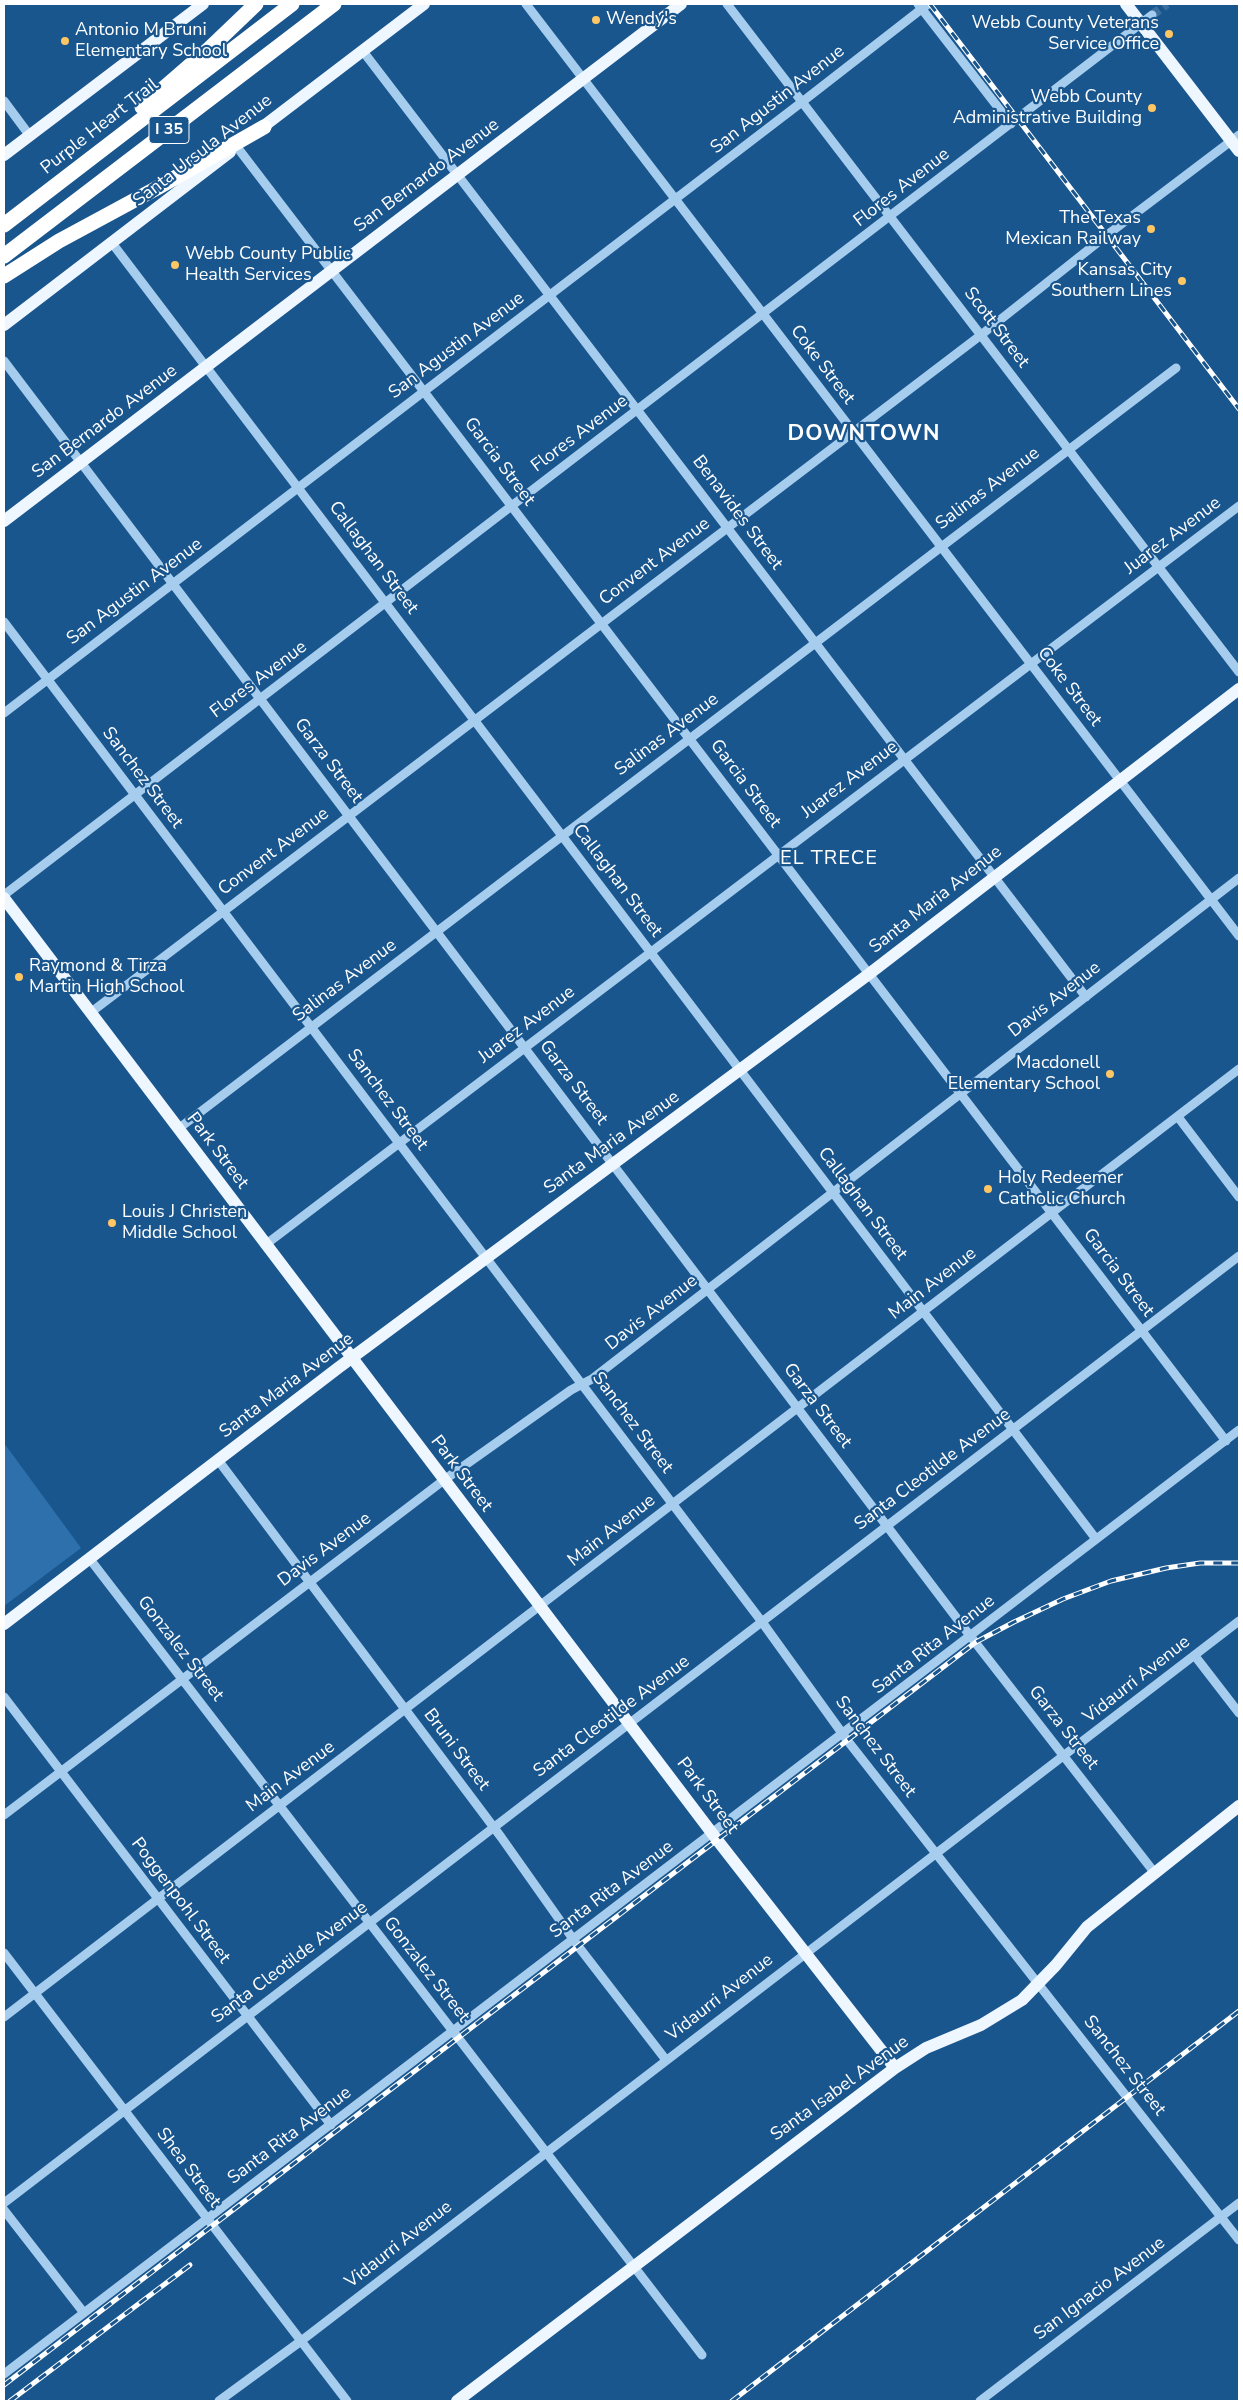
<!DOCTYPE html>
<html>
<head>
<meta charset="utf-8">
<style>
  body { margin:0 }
  #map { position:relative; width:1243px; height:2405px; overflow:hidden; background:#1a568e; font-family:"Nunito Sans",sans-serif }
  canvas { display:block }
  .frame { position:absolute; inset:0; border:5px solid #fff; pointer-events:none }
</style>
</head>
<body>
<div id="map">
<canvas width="1243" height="2405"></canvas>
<div class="frame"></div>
</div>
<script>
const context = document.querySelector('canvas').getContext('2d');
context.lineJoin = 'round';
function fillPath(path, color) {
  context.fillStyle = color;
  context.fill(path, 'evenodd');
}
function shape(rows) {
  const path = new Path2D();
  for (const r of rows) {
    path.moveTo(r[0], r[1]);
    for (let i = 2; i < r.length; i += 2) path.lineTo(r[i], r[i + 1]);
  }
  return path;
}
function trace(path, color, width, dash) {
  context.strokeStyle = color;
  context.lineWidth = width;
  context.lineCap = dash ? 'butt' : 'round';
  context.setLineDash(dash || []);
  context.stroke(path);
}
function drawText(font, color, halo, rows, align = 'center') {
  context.font = font + ' "Nunito Sans",sans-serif';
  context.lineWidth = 4.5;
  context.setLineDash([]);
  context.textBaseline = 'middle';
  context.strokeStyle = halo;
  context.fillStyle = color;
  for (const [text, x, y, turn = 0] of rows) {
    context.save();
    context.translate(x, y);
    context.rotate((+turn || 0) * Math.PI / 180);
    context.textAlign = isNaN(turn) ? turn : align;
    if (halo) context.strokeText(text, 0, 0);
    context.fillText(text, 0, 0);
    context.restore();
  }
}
fillPath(shape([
  [4,1443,81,1548,4,1606]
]), '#2d70ac');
trace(shape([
  [1152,15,1167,4]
]), '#3c6f9f', 9, [9, 4.5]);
trace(shape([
  [526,4,1239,936],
  [727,4,1239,672],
  [918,4,1011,124],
  [362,50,1086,997],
  [4,101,30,136],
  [237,147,1226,1441],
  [112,243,1096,1539],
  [4,361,971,1637,1154,1872],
  [4,622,762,1622,847,1740,1239,2240],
  [4,713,802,102,928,4],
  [4,895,1152,15],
  [90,1013,981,335,1107,235,1239,135],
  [1178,1117,1239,1197],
  [178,1129,1176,368],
  [265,1245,1239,506],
  [218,1460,501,1837,578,1946,666,2060],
  [89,1558,702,2355],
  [1195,1656,1239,1713],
  [4,1697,331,2125],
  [4,1815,444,1480,571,1390,592,1379,1239,878],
  [4,1953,347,2401],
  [4,2017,1239,1069],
  [4,2203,1239,1256],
  [4,2210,84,2313],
  [4,2374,1239,1430],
  [219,2401,301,2341,1239,1621],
  [980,2401,1239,2203]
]), '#a7cdee', 9);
trace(shape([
  [1126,4,1239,151],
  [256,132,424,4],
  [4,155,203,4],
  [4,325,230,152],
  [4,521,681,4],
  [4,898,718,1841,895,2068],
  [4,1624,338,1368,869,974,1239,689],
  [457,2401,895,2068,926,2048,981,2025,1022,2000,1056,1965,1087,1927,1239,1806]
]), '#eef6ff', 12);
trace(shape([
  [142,107,209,49,256,4],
  [4,225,292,4],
  [4,256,334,4],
  [4,276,59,241,157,188,264,127]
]), '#fff', 15);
const rail = shape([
  [930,4,1239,409],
  [4,2385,976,1642,1014,1622,1063,1599,1111,1581,1166,1568,1200,1563,1239,1563],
  [10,2401,190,2265],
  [732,2401,1239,2011]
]);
trace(rail, '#fff', 5);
trace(rail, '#1a568e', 3, [9]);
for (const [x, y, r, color] of [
  [596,20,5,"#ffc664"],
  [1169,34,5,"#ffc664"],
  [65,41,5,"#ffc664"],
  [1152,108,5,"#ffc664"],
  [1151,229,5,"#ffc664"],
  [175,265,5,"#ffc664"],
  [1182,281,5,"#ffc664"],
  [19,977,5,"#ffc664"],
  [1110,1074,5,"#ffc664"],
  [988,1189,5,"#ffc664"],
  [112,1223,5,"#ffc664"]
]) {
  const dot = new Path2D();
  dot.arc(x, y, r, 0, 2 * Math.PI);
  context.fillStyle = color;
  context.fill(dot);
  trace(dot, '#1a568e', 2);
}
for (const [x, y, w] of [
  [169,130,40]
]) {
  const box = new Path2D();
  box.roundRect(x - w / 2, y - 13.5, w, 27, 4);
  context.fillStyle = '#1a568e';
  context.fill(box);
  trace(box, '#fff', 1);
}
drawText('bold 16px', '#fff', null, [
  ["I 35",169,130]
]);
drawText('18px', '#fff', '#1a568e', [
  ["Wendy's",606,20],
  ["Webb County Veterans",1159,24,"right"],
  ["Service Office",1159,45,"right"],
  ["Antonio M Bruni",75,31],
  ["Elementary School",75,52],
  ["Webb County",1142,98,"right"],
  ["Administrative Building",1142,119,"right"],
  ["The Texas",1141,219,"right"],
  ["Mexican Railway",1141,240,"right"],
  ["Webb County Public",185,255],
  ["Health Services",185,276],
  ["Kansas City",1172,271,"right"],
  ["Southern Lines",1172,292,"right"],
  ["Raymond & Tirza",29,967],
  ["Martin High School",29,988],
  ["Macdonell",1100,1064,"right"],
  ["Elementary School",1100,1085,"right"],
  ["Holy Redeemer",998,1179],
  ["Catholic Church",998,1200],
  ["Louis J Christen",122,1213],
  ["Middle School",122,1234]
], 'left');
drawText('18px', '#fff', '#1a568e', [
  ["San Agustin Avenue",778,100,-38],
  ["Purple Heart Trail",100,127,-38],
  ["Santa Ursula Avenue",203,151,-38],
  ["San Bernardo Avenue",427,176,-37],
  ["Flores Avenue",902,188,-38],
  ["Scott Street",996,328,53],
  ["San Agustin Avenue",457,346,-37],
  ["Coke Street",822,365,53],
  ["San Bernardo Avenue",105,422,-37],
  ["Flores Avenue",580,434,-37],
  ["Garcia Street",499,462,53],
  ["Salinas Avenue",988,489,-37],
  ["Benavides Street",737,513,53],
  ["Juarez Avenue",1173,536,-37],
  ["Callaghan Street",373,558,53],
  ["Convent Avenue",655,562,-37],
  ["San Agustin Avenue",135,592,-37],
  ["Flores Avenue",259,680,-37],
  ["Coke Street",1069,687,53],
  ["Salinas Avenue",667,735,-37],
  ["Garza Street",328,761,53],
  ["Sanchez Street",142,778,53],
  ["Juarez Avenue",850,780,-37],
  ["Garcia Street",745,784,53],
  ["Convent Avenue",274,852,-37],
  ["Callaghan Street",617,881,53],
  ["Santa Maria Avenue",936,900,-38],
  ["Salinas Avenue",345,981,-37],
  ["Davis Avenue",1055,1000,-38],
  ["Juarez Avenue",527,1025,-37],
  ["Garza Street",573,1083,53],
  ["Sanchez Street",387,1100,53],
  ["Santa Maria Avenue",612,1143,-36],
  ["Park Street",217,1151,53],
  ["Callaghan Street",862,1204,53],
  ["Garcia Street",1118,1273,53],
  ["Main Avenue",933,1284,-38],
  ["Davis Avenue",652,1313,-38],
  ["Santa Maria Avenue",287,1386,-37],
  ["Garza Street",817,1406,53],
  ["Sanchez Street",632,1423,53],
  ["Santa Cleotilde Avenue",933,1470,-37],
  ["Park Street",461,1474,53],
  ["Main Avenue",612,1531,-38],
  ["Davis Avenue",325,1550,-37],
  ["Santa Rita Avenue",934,1645,-38],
  ["Gonzalez Street",180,1649,52],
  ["Vidaurri Avenue",1137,1680,-38],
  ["Santa Cleotilde Avenue",612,1717,-37],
  ["Garza Street",1063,1728,52],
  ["Sanchez Street",875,1747,53],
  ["Bruni Street",456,1750,53],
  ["Main Avenue",291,1777,-37],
  ["Park Street",707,1796,53],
  ["Santa Rita Avenue",612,1890,-37],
  ["Poggenpohl Street",180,1901,53],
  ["Santa Cleotilde Avenue",290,1963,-37],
  ["Gonzalez Street",426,1970,52],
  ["Vidaurri Avenue",720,1998,-38],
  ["Sanchez Street",1124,2066,52],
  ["Santa Isabel Avenue",840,2089,-36],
  ["Santa Rita Avenue",290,2136,-37],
  ["Shea Street",188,2168,53],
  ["Vidaurri Avenue",399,2245,-38],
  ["San Ignacio Avenue",1100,2289,-37]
]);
context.letterSpacing = '1px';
drawText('20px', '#fff', '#1a568e', [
  ["EL TRECE",829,859]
]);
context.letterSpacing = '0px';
context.letterSpacing = '1px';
drawText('bold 22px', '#fff', '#1a568e', [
  ["DOWNTOWN",864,435]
]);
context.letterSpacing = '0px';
</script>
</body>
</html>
